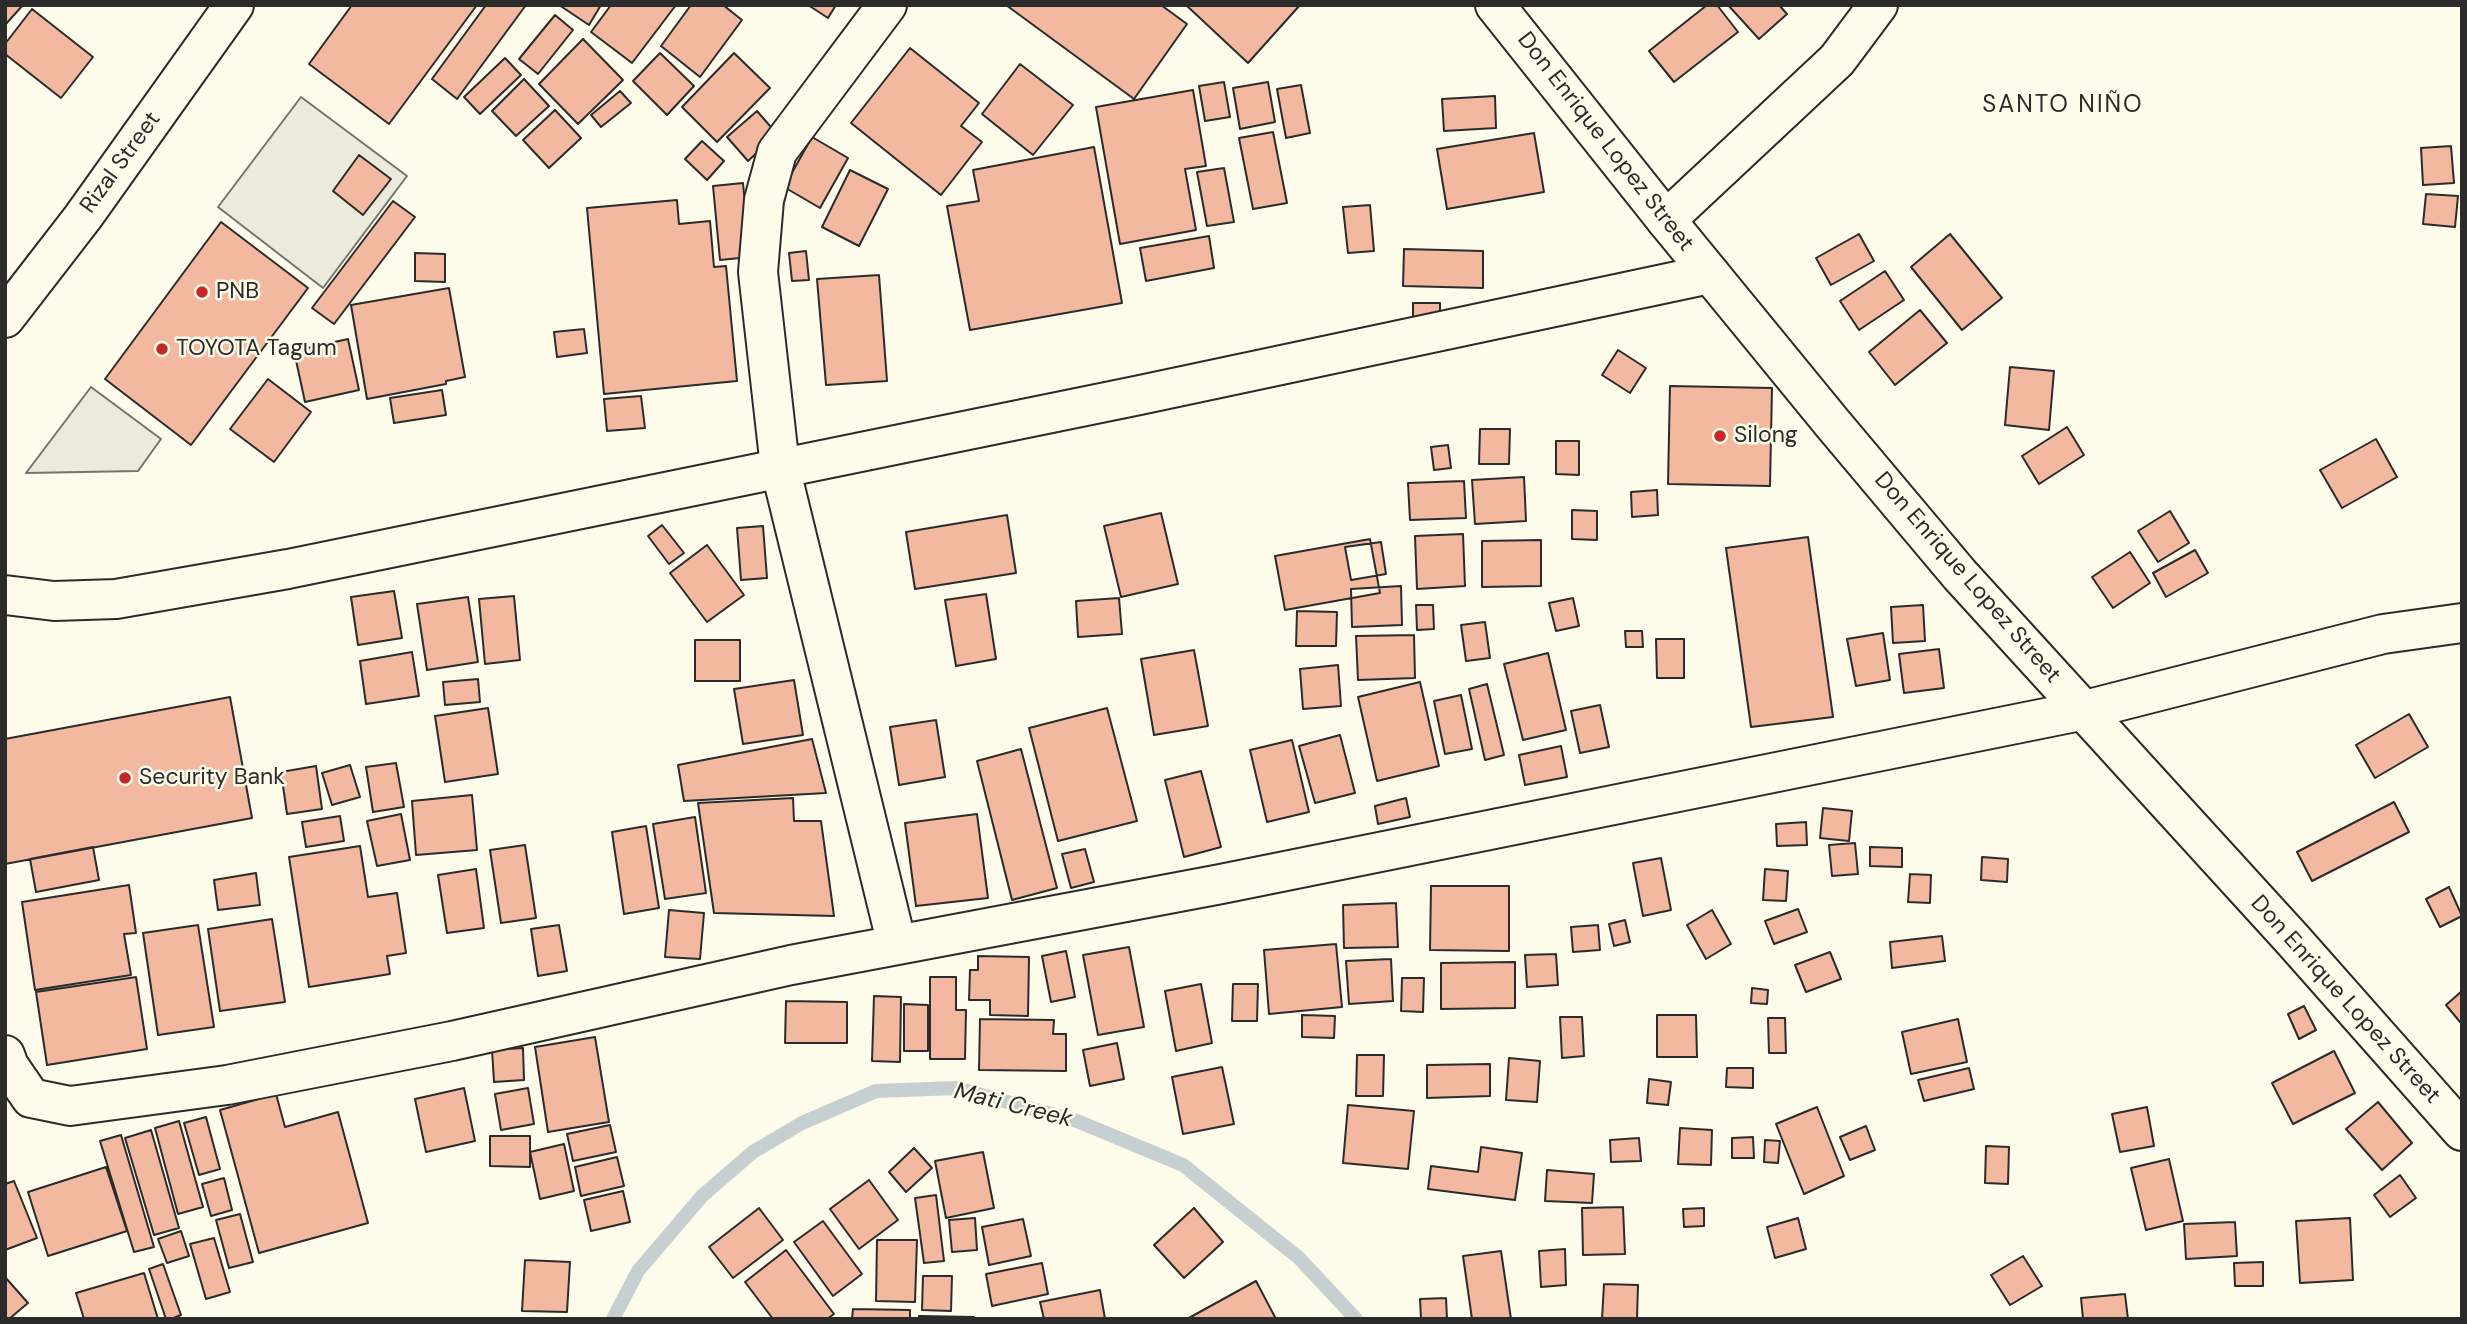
<!DOCTYPE html>
<html>
<head>
<meta charset="utf-8">
<style>
  body { margin:0 }
  #map { position:relative; width:2467px; height:1324px; overflow:hidden; background:#fdfbea; font-family:"DM Sans",sans-serif }
  canvas { display:block }
  .frame { position:absolute; inset:0; border:7px solid #2b2b2b; pointer-events:none }
</style>
</head>
<body>
<div id="map">
<canvas width="2467" height="1324"></canvas>
<div class="frame"></div>
</div>
<script>
const context = document.querySelector('canvas').getContext('2d');
context.lineJoin = 'round';
function fillPath(path, color) {
  context.fillStyle = color;
  context.fill(path, 'evenodd');
}
function shape(rows) {
  const path = new Path2D();
  for (const r of rows) {
    path.moveTo(r[0], r[1]);
    for (let i = 2; i < r.length; i += 2) path.lineTo(r[i], r[i + 1]);
  }
  return path;
}
function trace(path, color, width, dash) {
  context.strokeStyle = color;
  context.lineWidth = width;
  context.lineCap = dash ? 'butt' : 'round';
  context.setLineDash(dash || []);
  context.stroke(path);
}
function drawText(font, color, halo, rows, align = 'center') {
  context.font = font + ' "DM Sans",sans-serif';
  context.lineWidth = 5;
  context.setLineDash([]);
  context.textBaseline = 'middle';
  context.strokeStyle = halo;
  context.fillStyle = color;
  for (const [text, x, y, turn = 0] of rows) {
    context.save();
    context.translate(x, y);
    context.rotate((+turn || 0) * Math.PI / 180);
    context.textAlign = isNaN(turn) ? turn : align;
    if (halo) context.strokeText(text, 0, 0);
    context.fillText(text, 0, 0);
    context.restore();
  }
}
const parking = shape([
  [301,97,407,176,323,288,218,207,301,97],
  [91,387,161,439,138,471,26,473,91,387]
]);
fillPath(parking, '#eceadb');
trace(parking, '#74746e', 2);
trace(shape([
  [613,1319,638,1271,702,1196,753,1152,802,1123,876,1091,956,1088,1077,1121,1183,1165,1299,1258,1356,1319]
]), '#c7d0d0', 14);
const building = shape([
  [5,5,23,5,5,25,5,5],
  [352,5,477,5,389,124,309,64,352,5],
  [486,5,526,5,457,99,432,79,486,5],
  [559,5,601,5,589,25,559,5],
  [611,5,676,5,632,63,591,32,611,5],
  [691,5,723,5,742,20,700,77,661,46,691,5],
  [808,5,836,5,828,18,808,5],
  [1006,5,1161,5,1187,24,1134,99,1006,5],
  [1186,5,1300,5,1248,63,1186,5],
  [1707,5,1717,5,1738,32,1674,82,1649,51,1707,5],
  [1728,5,1779,5,1787,14,1759,39,1728,5],
  [32,9,93,57,61,98,5,54,5,44,32,9],
  [555,15,573,30,538,74,519,59,555,15],
  [583,39,623,80,578,124,539,84,583,39],
  [910,48,979,103,961,126,982,142,941,195,851,123,910,48],
  [660,53,694,86,667,115,633,81,660,53],
  [734,53,770,88,717,142,682,107,734,53],
  [505,58,521,75,480,114,464,97,505,58],
  [1020,64,1073,105,1033,155,982,114,1020,64],
  [524,79,549,106,516,136,492,111,524,79],
  [1224,82,1230,117,1205,121,1199,86,1224,82],
  [1268,82,1275,122,1240,129,1233,88,1268,82],
  [1301,85,1310,133,1286,138,1277,89,1301,85],
  [1193,90,1206,166,1185,169,1196,230,1120,244,1096,107,1193,90],
  [620,91,631,103,601,127,591,115,620,91],
  [1495,96,1496,128,1444,131,1442,99,1495,96],
  [555,110,581,138,549,168,523,140,555,110],
  [757,111,777,134,748,161,727,137,757,111],
  [1273,132,1287,203,1253,209,1239,138,1273,132],
  [1534,133,1544,192,1447,209,1437,149,1534,133],
  [812,137,848,158,820,208,784,187,812,137],
  [702,141,724,161,707,180,685,159,702,141],
  [2451,146,2454,183,2423,185,2421,148,2451,146],
  [1094,147,1122,303,970,330,947,206,979,201,973,170,1094,147],
  [359,155,391,179,363,215,333,191,359,155],
  [1224,168,1234,222,1207,226,1197,172,1224,168],
  [850,170,888,189,859,246,822,227,850,170],
  [743,183,750,257,720,260,713,186,743,183],
  [2426,194,2458,196,2455,227,2423,224,2426,194],
  [677,200,679,224,710,221,714,267,726,266,737,381,604,394,587,208,677,200],
  [393,201,415,217,334,324,312,308,393,201],
  [1370,205,1374,251,1348,253,1343,207,1370,205],
  [221,222,308,288,191,445,105,379,221,222],
  [1859,234,1874,261,1831,285,1816,258,1859,234],
  [1950,234,2002,298,1962,330,1911,267,1950,234],
  [1209,236,1214,268,1146,281,1140,248,1209,236],
  [1404,249,1483,251,1483,288,1403,286,1404,249],
  [806,251,809,280,792,281,789,253,806,251],
  [415,253,445,254,445,282,415,281,415,253],
  [1885,271,1904,300,1859,330,1840,301,1885,271],
  [879,275,887,381,826,385,817,279,879,275],
  [449,288,465,377,446,381,446,384,367,399,351,305,449,288],
  [1413,303,1440,303,1440,321,1413,321,1413,303],
  [1920,310,1947,343,1895,385,1869,352,1920,310],
  [584,329,587,353,557,357,554,332,584,329],
  [348,339,359,390,305,402,294,351,348,339],
  [1618,350,1646,368,1630,393,1602,375,1618,350],
  [2010,367,2054,371,2049,430,2005,425,2010,367],
  [268,379,311,412,274,462,230,429,268,379],
  [1670,386,1772,388,1770,486,1668,484,1670,386],
  [442,390,446,415,394,423,390,398,442,390],
  [641,396,645,428,607,431,604,399,641,396],
  [2067,427,2084,455,2039,484,2022,456,2067,427],
  [1480,429,1510,429,1509,464,1479,464,1480,429],
  [2376,439,2397,477,2342,508,2320,470,2376,439],
  [1556,441,1579,441,1579,475,1556,474,1556,441],
  [1448,445,1451,468,1434,470,1431,447,1448,445],
  [1524,477,1526,521,1475,524,1472,480,1524,477],
  [1464,481,1466,518,1410,520,1408,483,1464,481],
  [1657,490,1658,515,1632,517,1631,492,1657,490],
  [1572,510,1597,511,1597,540,1572,539,1572,510],
  [2170,511,2189,543,2158,562,2138,531,2170,511],
  [1161,513,1178,584,1121,597,1104,526,1161,513],
  [1007,515,1016,573,915,589,906,532,1007,515],
  [662,525,684,553,669,564,648,536,662,525],
  [763,526,767,578,741,580,737,528,763,526],
  [1463,534,1465,586,1417,589,1415,536,1463,534],
  [1808,537,1833,717,1751,727,1726,548,1808,537],
  [1370,539,1380,593,1285,610,1275,556,1370,539],
  [1541,540,1541,586,1482,587,1482,541,1541,540],
  [1381,542,1386,574,1351,580,1345,547,1381,542],
  [707,545,744,595,707,622,670,573,707,545],
  [2195,550,2208,573,2166,597,2153,573,2195,550],
  [2130,552,2150,583,2113,608,2092,577,2130,552],
  [1401,586,1402,625,1352,627,1351,589,1401,586],
  [394,591,402,638,358,645,351,597,394,591],
  [986,594,996,659,956,666,945,600,986,594],
  [514,596,520,660,485,664,479,599,514,596],
  [468,597,478,662,427,670,417,604,468,597],
  [1119,598,1122,634,1078,637,1076,601,1119,598],
  [1573,598,1579,626,1556,631,1549,603,1573,598],
  [1416,605,1433,605,1434,629,1417,630,1416,605],
  [1923,605,1925,641,1893,643,1891,607,1923,605],
  [1297,611,1337,612,1336,646,1296,646,1297,611],
  [1485,622,1490,658,1466,661,1461,625,1485,622],
  [1625,631,1642,631,1643,647,1626,647,1625,631],
  [1883,633,1890,680,1856,686,1847,639,1883,633],
  [1414,635,1415,678,1358,680,1356,636,1414,635],
  [1656,639,1684,639,1684,678,1657,678,1656,639],
  [695,640,740,640,740,681,695,681,695,640],
  [1939,649,1944,688,1904,693,1899,654,1939,649],
  [1194,650,1208,726,1154,735,1141,659,1194,650],
  [412,652,419,696,366,704,360,661,412,652],
  [1548,653,1566,730,1523,740,1504,664,1548,653],
  [1338,665,1341,706,1303,709,1300,669,1338,665],
  [478,679,480,702,445,705,443,682,478,679],
  [794,680,803,735,743,744,734,689,794,680],
  [1420,682,1439,766,1377,781,1358,697,1420,682],
  [1487,684,1504,755,1485,760,1469,689,1487,684],
  [1461,695,1472,749,1445,754,1434,701,1461,695],
  [230,697,252,818,5,864,5,739,230,697],
  [1600,705,1609,747,1580,753,1571,711,1600,705],
  [488,708,498,774,445,782,435,716,488,708],
  [1107,708,1137,821,1058,841,1029,728,1107,708],
  [2409,714,2428,747,2375,778,2356,745,2409,714],
  [936,720,945,777,899,785,890,727,936,720],
  [1340,735,1355,793,1315,803,1299,746,1340,735],
  [812,739,826,793,684,801,678,765,812,739],
  [1292,740,1309,812,1267,822,1250,750,1292,740],
  [1561,746,1567,777,1525,785,1519,755,1561,746],
  [1021,749,1057,888,1012,900,977,761,1021,749],
  [396,763,404,807,373,812,366,767,396,763],
  [350,765,360,797,332,805,322,773,350,765],
  [316,766,322,809,287,814,281,772,316,766],
  [1201,771,1221,847,1184,857,1165,780,1201,771],
  [472,795,477,850,416,855,412,801,472,795],
  [793,798,794,821,821,821,834,916,714,913,698,803,793,798],
  [1406,798,1410,817,1378,824,1375,806,1406,798],
  [2394,802,2409,832,2312,881,2297,852,2394,802],
  [1823,808,1852,811,1849,841,1820,838,1823,808],
  [401,814,410,860,377,866,367,821,401,814],
  [977,814,988,898,916,906,905,823,977,814],
  [340,816,344,841,306,847,302,822,340,816],
  [695,817,706,893,665,899,653,824,695,817],
  [1806,822,1807,845,1777,846,1776,824,1806,822],
  [646,826,659,908,624,914,612,832,646,826],
  [1855,843,1858,874,1832,876,1829,845,1855,843],
  [525,845,536,918,501,923,490,850,525,845],
  [360,846,368,897,397,893,406,953,387,956,390,974,309,987,289,857,360,846],
  [93,847,99,880,36,892,30,859,93,847],
  [1870,847,1902,848,1902,867,1870,866,1870,847],
  [1085,849,1094,882,1071,888,1062,854,1085,849],
  [1982,857,2008,859,2007,882,1981,880,1982,857],
  [1661,858,1671,910,1643,916,1633,863,1661,858],
  [476,869,484,928,447,933,438,875,476,869],
  [1765,869,1788,871,1786,901,1763,900,1765,869],
  [256,873,260,905,218,910,214,880,256,873],
  [1910,874,1931,875,1930,903,1908,902,1910,874],
  [129,885,136,933,124,934,131,975,35,990,22,902,129,885],
  [1431,886,1509,886,1509,951,1430,950,1431,886],
  [2449,887,2462,916,2440,927,2426,899,2449,887],
  [1396,903,1398,947,1344,948,1343,905,1396,903],
  [1798,909,1807,932,1774,944,1765,921,1798,909],
  [669,910,704,913,700,959,665,957,669,910],
  [1712,910,1731,944,1706,959,1687,925,1712,910],
  [272,919,285,1002,220,1011,208,929,272,919],
  [1625,920,1630,942,1614,946,1609,924,1625,920],
  [198,925,214,1027,158,1035,143,933,198,925],
  [559,925,567,971,538,976,531,929,559,925],
  [1598,925,1600,950,1573,952,1571,927,1598,925],
  [1942,936,1945,961,1892,968,1890,942,1942,936],
  [1336,944,1342,1007,1269,1014,1264,950,1336,944],
  [1129,947,1144,1027,1098,1035,1083,955,1129,947],
  [1066,951,1075,997,1051,1002,1042,956,1066,951],
  [1830,952,1841,979,1806,992,1795,965,1830,952],
  [1556,954,1558,985,1527,987,1525,955,1556,954],
  [978,956,1029,957,1028,1016,990,1015,990,1000,969,1000,970,970,978,970,978,956],
  [1391,959,1393,1001,1349,1004,1346,961,1391,959],
  [1515,962,1515,1008,1441,1009,1441,963,1515,962],
  [136,977,147,1049,47,1065,36,992,136,977],
  [930,977,956,977,956,1010,966,1010,965,1059,930,1059,930,977],
  [1402,978,1424,978,1423,1012,1401,1011,1402,978],
  [1201,984,1212,1043,1176,1051,1165,991,1201,984],
  [1233,984,1258,984,1257,1021,1232,1021,1233,984],
  [1752,988,1768,990,1767,1004,1751,1003,1752,988],
  [2462,991,2462,1021,2460,1022,2446,1005,2462,991],
  [874,996,901,997,900,1062,872,1061,874,996],
  [786,1001,847,1002,847,1043,785,1043,786,1001],
  [904,1004,928,1005,928,1051,904,1051,904,1004],
  [2304,1006,2316,1030,2299,1039,2288,1014,2304,1006],
  [1302,1015,1335,1016,1334,1038,1302,1037,1302,1015],
  [1657,1015,1696,1015,1697,1057,1657,1057,1657,1015],
  [1560,1017,1582,1017,1584,1056,1562,1058,1560,1017],
  [1768,1018,1785,1018,1786,1053,1769,1053,1768,1018],
  [980,1019,1054,1020,1053,1034,1066,1034,1066,1071,979,1070,980,1019],
  [1958,1019,1967,1062,1911,1074,1902,1032,1958,1019],
  [595,1037,609,1122,548,1132,535,1047,595,1037],
  [1117,1043,1124,1079,1090,1086,1083,1050,1117,1043],
  [523,1048,524,1080,494,1082,492,1050,523,1048],
  [2334,1051,2355,1093,2293,1124,2272,1083,2334,1051],
  [1357,1055,1384,1055,1383,1096,1356,1096,1357,1055],
  [1509,1058,1540,1061,1537,1102,1506,1100,1509,1058],
  [1490,1064,1490,1096,1427,1098,1427,1065,1490,1064],
  [1222,1067,1234,1124,1183,1134,1172,1077,1222,1067],
  [1727,1068,1753,1068,1753,1088,1726,1087,1727,1068],
  [1969,1068,1974,1089,1924,1101,1918,1080,1969,1068],
  [1649,1079,1671,1082,1668,1105,1647,1103,1649,1079],
  [464,1088,475,1141,426,1152,415,1099,464,1088],
  [528,1088,534,1124,501,1130,495,1094,528,1088],
  [276,1094,285,1127,338,1112,368,1223,259,1253,220,1110,276,1094],
  [2378,1102,2412,1143,2382,1170,2346,1129,2378,1102],
  [1348,1105,1414,1111,1408,1169,1343,1163,1348,1105],
  [1817,1107,1844,1176,1804,1194,1776,1124,1817,1107],
  [2147,1107,2154,1146,2120,1152,2112,1114,2147,1107],
  [206,1117,220,1169,199,1175,184,1123,206,1117],
  [179,1121,203,1207,178,1214,155,1128,179,1121],
  [610,1125,616,1152,573,1161,567,1134,610,1125],
  [1866,1126,1875,1150,1850,1160,1840,1137,1866,1126],
  [1680,1128,1712,1130,1711,1165,1678,1164,1680,1128],
  [151,1130,179,1228,154,1235,125,1138,151,1130],
  [121,1135,154,1247,134,1252,100,1141,121,1135],
  [490,1136,530,1136,530,1167,490,1166,490,1136],
  [1753,1137,1754,1158,1732,1158,1732,1138,1753,1137],
  [1639,1138,1641,1161,1611,1162,1610,1140,1639,1138],
  [1765,1140,1780,1141,1778,1163,1764,1162,1765,1140],
  [564,1144,574,1191,540,1199,530,1152,564,1144],
  [1986,1146,2009,1147,2008,1184,1985,1183,1986,1146],
  [1481,1147,1522,1153,1515,1200,1428,1189,1431,1166,1478,1172,1481,1147],
  [914,1148,932,1168,906,1192,889,1172,914,1148],
  [983,1152,994,1208,946,1218,935,1161,983,1152],
  [617,1157,624,1186,581,1196,575,1167,617,1157],
  [2169,1159,2183,1221,2146,1230,2131,1168,2169,1159],
  [106,1167,127,1231,48,1256,28,1192,106,1167],
  [1547,1170,1594,1174,1592,1203,1545,1201,1547,1170],
  [2400,1175,2416,1198,2390,1217,2374,1195,2400,1175],
  [224,1178,232,1210,211,1216,202,1184,224,1178],
  [869,1180,898,1220,859,1249,830,1209,869,1180],
  [14,1181,37,1238,5,1250,5,1184,14,1181],
  [623,1191,630,1222,591,1231,584,1200,623,1191],
  [936,1195,944,1261,924,1263,915,1198,936,1195],
  [1623,1207,1625,1254,1583,1255,1582,1208,1623,1207],
  [759,1208,783,1240,733,1278,709,1247,759,1208],
  [1194,1208,1223,1242,1184,1278,1154,1245,1194,1208],
  [1704,1208,1704,1226,1684,1227,1683,1209,1704,1208],
  [240,1214,253,1262,229,1268,216,1220,240,1214],
  [975,1218,977,1250,952,1252,949,1220,975,1218],
  [1798,1218,1806,1249,1775,1258,1767,1227,1798,1218],
  [2350,1218,2353,1280,2300,1283,2296,1221,2350,1218],
  [1023,1219,1031,1256,989,1265,982,1227,1023,1219],
  [823,1221,862,1274,833,1296,794,1242,823,1221],
  [2235,1222,2237,1256,2186,1259,2184,1224,2235,1222],
  [181,1231,189,1256,167,1263,158,1239,181,1231],
  [214,1238,230,1292,206,1299,190,1244,214,1238],
  [877,1240,917,1240,915,1302,876,1301,877,1240],
  [1565,1249,1566,1285,1541,1287,1539,1251,1565,1249],
  [786,1250,834,1314,827,1319,773,1319,745,1282,786,1250],
  [1501,1251,1511,1319,1472,1319,1463,1256,1501,1251],
  [2023,1256,2042,1286,2010,1305,1991,1275,2023,1256],
  [525,1260,570,1262,567,1312,522,1311,525,1260],
  [2263,1262,2263,1286,2235,1286,2234,1263,2263,1262],
  [1042,1263,1048,1294,992,1306,986,1274,1042,1263],
  [163,1264,181,1315,171,1319,166,1319,149,1269,163,1264],
  [144,1273,158,1319,84,1319,76,1293,144,1273],
  [923,1276,952,1276,951,1311,922,1310,923,1276],
  [5,1277,28,1303,9,1319,5,1319,5,1277],
  [1256,1281,1276,1319,1187,1319,1256,1281],
  [1604,1284,1638,1285,1637,1319,1602,1319,1604,1284],
  [1100,1290,1105,1319,1044,1319,1040,1302,1100,1290],
  [2125,1294,2128,1319,2083,1319,2081,1298,2125,1294],
  [1446,1298,1447,1319,1421,1319,1420,1299,1446,1298],
  [853,1309,910,1310,910,1319,852,1319,853,1309],
  [919,1316,974,1317,974,1319,919,1319,919,1316]
]);
fillPath(building, '#f2b8a0');
trace(building, '#2b2b2b', 2);
const street = shape([
  [887,5,777,152,764,200,758,272,780,467,897,945],
  [1666,220,1837,60,1878,5],
  [5,595,54,601,116,599,288,569,1140,395,1710,274],
  [5,1055,9,1066,31,1098,70,1106,227,1085,452,1041,791,965,1221,884,2085,710,2383,634,2462,623]
]);
const secondary = shape([
  [1495,5,1666,220,1833,424,1960,575,2293,940,2462,1131]
]);
const primary = shape([
  [5,318,83,217,234,5]
]);
trace(street, '#2b2b2b', 42);
trace(secondary, '#2b2b2b', 42);
trace(primary, '#2b2b2b', 42);
trace(street, '#fdfbea', 38);
trace(secondary, '#fdfbea', 38);
trace(primary, '#fdfbea', 38);
for (const [x, y, r, color] of [
  [202,292,7,"#c62828"],
  [162,349,7,"#c62828"],
  [1720,436,7,"#c62828"],
  [125,778,7,"#c62828"]
]) {
  const dot = new Path2D();
  dot.arc(x, y, r, 0, 2 * Math.PI);
  context.fillStyle = color;
  context.fill(dot);
  trace(dot, '#fdfbea', 2.5);
}
drawText('23px', '#2b2b2b', '#fdfbea', [
  ["Don Enrique Lopez Street",1605,142,52],
  ["Rizal Street",121,163,-54],
  ["Don Enrique Lopez Street",1967,578,49],
  ["Don Enrique Lopez Street",2345,1000,48]
]);
drawText('23px', '#2b2b2b', '#fdfbea', [
  ["PNB",216,292],
  ["TOYOTA Tagum",176,349],
  ["Silong",1734,436],
  ["Security Bank",139,778]
], 'left');
context.letterSpacing = '2px';
drawText('24px', '#2b2b2b', '#fdfbea', [
  ["SANTO NIÑO",2063,106]
]);
context.letterSpacing = '0px';
drawText('italic 24px', '#2b2b2b', '#fdfbea', [
  ["Mati Creek",1013,1106,14]
]);
</script>
</body>
</html>
